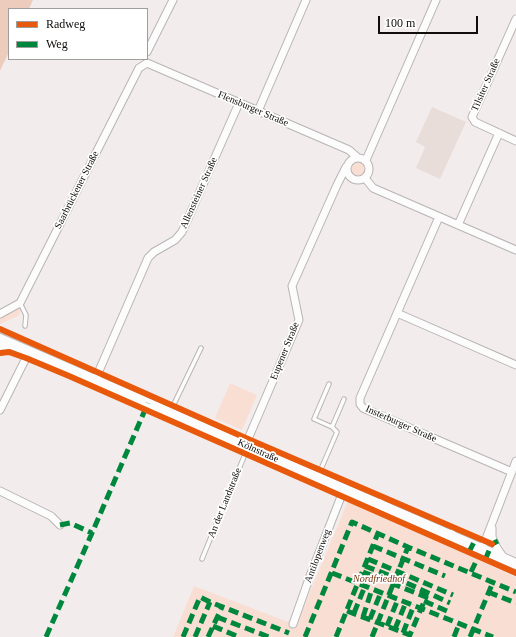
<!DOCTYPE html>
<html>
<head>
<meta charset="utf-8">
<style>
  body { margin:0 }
  #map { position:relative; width:516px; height:637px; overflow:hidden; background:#f2edec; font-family:"Times New Roman",serif }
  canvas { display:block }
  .legend { position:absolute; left:8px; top:8px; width:140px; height:52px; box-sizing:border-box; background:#fff; border:1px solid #9f9e9d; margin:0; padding:5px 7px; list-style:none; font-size:12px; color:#100d0b }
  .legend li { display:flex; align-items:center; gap:8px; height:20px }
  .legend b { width:20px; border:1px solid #9f9e9d }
  .scale { position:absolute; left:378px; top:16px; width:100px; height:18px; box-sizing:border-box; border:2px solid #100d0b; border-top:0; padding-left:5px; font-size:12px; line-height:14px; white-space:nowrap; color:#100d0b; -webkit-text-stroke:3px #fff; paint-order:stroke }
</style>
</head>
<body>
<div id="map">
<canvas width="516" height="637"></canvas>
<ul class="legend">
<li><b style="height:5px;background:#e8590c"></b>Radweg</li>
<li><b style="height:5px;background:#00873e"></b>Weg</li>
</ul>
<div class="scale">100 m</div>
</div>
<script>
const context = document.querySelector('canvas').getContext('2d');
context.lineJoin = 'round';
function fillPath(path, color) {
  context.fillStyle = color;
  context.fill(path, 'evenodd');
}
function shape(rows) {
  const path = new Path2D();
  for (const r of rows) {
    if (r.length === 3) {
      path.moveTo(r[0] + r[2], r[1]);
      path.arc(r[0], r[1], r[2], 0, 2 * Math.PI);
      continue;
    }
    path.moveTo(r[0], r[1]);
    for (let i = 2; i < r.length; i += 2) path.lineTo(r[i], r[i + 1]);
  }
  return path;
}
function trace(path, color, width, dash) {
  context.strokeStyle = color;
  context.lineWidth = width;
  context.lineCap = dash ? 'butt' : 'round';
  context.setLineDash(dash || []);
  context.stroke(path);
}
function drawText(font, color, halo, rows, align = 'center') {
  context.font = font + ' "Times New Roman",serif';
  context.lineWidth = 3.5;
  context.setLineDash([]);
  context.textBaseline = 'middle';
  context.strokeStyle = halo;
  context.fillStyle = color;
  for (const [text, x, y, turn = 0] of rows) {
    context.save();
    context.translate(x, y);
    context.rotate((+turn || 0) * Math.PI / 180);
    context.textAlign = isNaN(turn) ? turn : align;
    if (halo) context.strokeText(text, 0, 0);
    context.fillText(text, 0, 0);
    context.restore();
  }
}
fillPath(shape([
  [432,107,466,122,440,179,416,168,425,147,416,142]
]), '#e8ddd8');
fillPath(shape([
  [358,169,7],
  [18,308,22,309,18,316,0,324,0,317],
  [230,383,257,395,242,430,215,418],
  [348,501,516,577,516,637,173,637,194,586,296,625]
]), '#f9ded3');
fillPath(shape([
  [0,0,33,0,29,9,9,9,9,52,0,71]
]), '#eeccbd');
const service = shape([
  [20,303,26,315,25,326],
  [329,384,314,419,332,427],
  [170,411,173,406,201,348],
  [318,476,337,432,332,427,344,399],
  [378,501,385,498,452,527,454,536],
  [202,559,248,447]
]);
const minor = shape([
  [516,19,472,117,475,122,516,141],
  [147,52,173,0],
  [147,63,349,150,357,157],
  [258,111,306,0],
  [358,169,11],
  [366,160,436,0],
  [365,178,373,188,516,250],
  [439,217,360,398,360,404,363,408,512,472],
  [458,225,499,133],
  [397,313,516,365],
  [0,314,20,303,139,68,147,63],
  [95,380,148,258,154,252,175,240,182,232,239,103],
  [0,410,29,352],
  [245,446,299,320,292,286,337,185,346,167],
  [0,491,51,516,60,525],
  [492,528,492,537,497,548,504,558],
  [482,549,516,461],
  [293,624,310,576,344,489]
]);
const tertiary = shape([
  [0,347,11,344]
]);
const secondary = shape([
  [0,339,95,380,344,489,516,564]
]);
trace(service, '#b8b4b3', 5.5);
trace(minor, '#b8b4b3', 9);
trace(tertiary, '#b8b4b3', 11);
trace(secondary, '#b8b4b3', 12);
trace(service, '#fdfcfc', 3.5);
trace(minor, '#fdfcfc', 7);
trace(tertiary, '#fdfcfc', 9);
trace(secondary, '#fdfcfc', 10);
trace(shape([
  [60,525,70,523,92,533],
  [373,546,445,576],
  [469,552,476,538],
  [368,559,453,595],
  [485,560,492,544,498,541],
  [365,566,396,578,450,603],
  [363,572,426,597,409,637],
  [471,572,478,557],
  [332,573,493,637],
  [488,592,516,603],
  [424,601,447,611],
  [347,611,410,635],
  [354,613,365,586],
  [217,617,269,637],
  [363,617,372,589],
  [370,619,381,592],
  [213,626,239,637],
  [387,626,398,599],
  [395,629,406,602],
  [403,633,414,605],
  [46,637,92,533,148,403],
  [183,637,200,597,210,602,289,633],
  [195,637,210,602],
  [208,637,222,607],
  [305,637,352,522,408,547,516,592],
  [336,637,378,533],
  [372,637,408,547],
  [454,637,459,624],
  [470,637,493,582]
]), '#00873e', 5, [10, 5]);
trace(shape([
  [0,329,248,439,492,544],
  [0,353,9,352,26,358,69,376,516,573]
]), '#e8590c', 6);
drawText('10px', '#100d0b', '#fff', [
  ["Tilsiter Straße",486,85,-66],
  ["Flensburger Straße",253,109,23],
  ["Saarbrückener Straße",77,190,-63],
  ["Allensteiner Straße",199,193,-66],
  ["Eupener Straße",285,351,-68],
  ["Insterburger Straße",401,424,24],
  ["Kölnstraße",258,451,24],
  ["An der Landstraße",225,503,-68],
  ["Antilopenweg",318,556,-69]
]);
drawText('italic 10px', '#7a3611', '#fff', [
  ["Nordfriedhof",379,579]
]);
</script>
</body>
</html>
